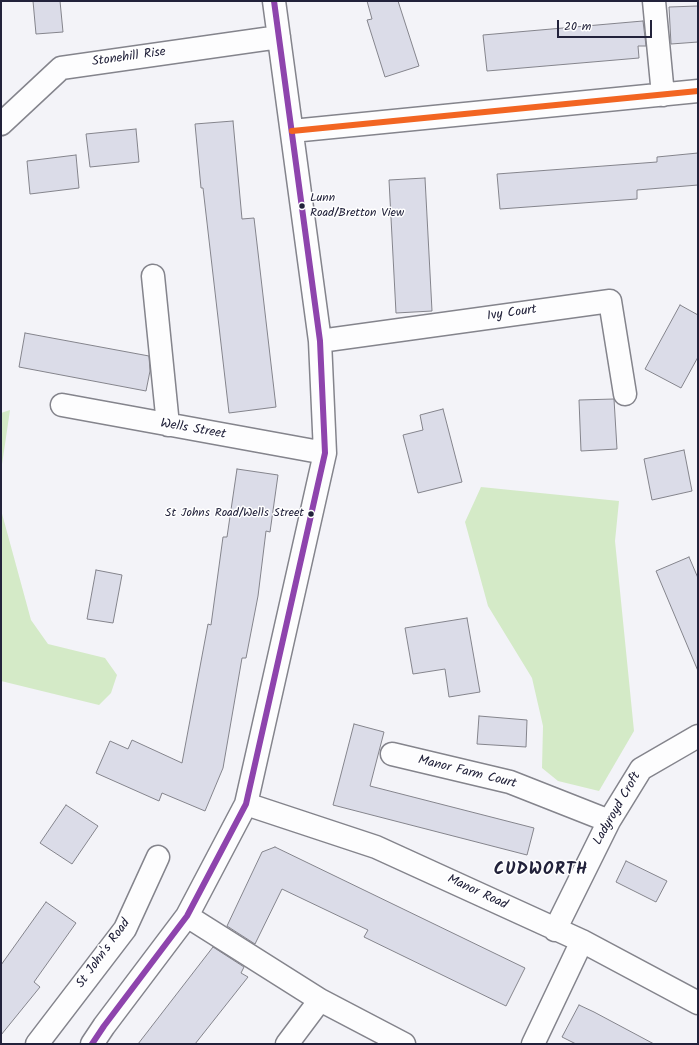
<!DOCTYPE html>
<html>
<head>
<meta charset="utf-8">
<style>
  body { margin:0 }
  #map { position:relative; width:699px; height:1045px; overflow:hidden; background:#f3f3f8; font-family:Kalam,sans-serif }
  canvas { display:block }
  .frame { position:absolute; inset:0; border:2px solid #22223b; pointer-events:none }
  .scale { position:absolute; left:557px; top:20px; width:95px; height:18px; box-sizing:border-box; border:2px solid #22223b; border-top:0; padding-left:5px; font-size:12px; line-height:14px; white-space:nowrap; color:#22223b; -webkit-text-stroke:3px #fff; paint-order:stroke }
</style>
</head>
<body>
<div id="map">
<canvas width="699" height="1045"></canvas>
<div class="frame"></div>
<div class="scale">20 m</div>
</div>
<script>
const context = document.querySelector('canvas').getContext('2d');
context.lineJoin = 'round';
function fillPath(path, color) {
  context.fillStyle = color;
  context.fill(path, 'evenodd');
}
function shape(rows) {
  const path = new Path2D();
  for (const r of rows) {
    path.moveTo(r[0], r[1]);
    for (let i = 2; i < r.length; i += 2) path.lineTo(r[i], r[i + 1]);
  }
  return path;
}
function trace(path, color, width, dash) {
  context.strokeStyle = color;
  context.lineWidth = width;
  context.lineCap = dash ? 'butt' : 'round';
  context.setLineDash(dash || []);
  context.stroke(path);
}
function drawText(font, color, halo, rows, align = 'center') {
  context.font = font + ' Kalam,sans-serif';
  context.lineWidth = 3;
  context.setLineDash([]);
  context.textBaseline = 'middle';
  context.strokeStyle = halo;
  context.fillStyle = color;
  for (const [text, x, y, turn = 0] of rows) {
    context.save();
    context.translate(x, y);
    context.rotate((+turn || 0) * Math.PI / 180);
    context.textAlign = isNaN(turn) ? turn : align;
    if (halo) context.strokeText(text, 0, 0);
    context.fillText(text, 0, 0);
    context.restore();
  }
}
fillPath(shape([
  [10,410,4,451,1,471,1,413],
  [481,487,619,501,615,541,634,731,599,791,558,781,542,768,543,726,532,678,488,606,465,522],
  [1,510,31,620,48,644,105,658,117,675,111,693,99,705,1,681]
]), '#d4eac7');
const building = shape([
  [33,1,60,1,63,32,36,34,33,1],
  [367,1,398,1,419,66,385,77,367,20,372,19,367,1],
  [698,6,698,42,671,44,669,7,698,6],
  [643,21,646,46,638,46,639,58,487,71,483,35,643,21],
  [233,121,242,219,254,218,276,407,229,413,203,188,201,188,195,124,233,121],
  [136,129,139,162,90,167,86,134,136,129],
  [698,153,698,185,637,190,637,199,500,209,497,174,657,162,657,157,698,153],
  [76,155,79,188,30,194,27,161,76,155],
  [425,178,432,311,396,313,389,180,425,178],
  [680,305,698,315,698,357,681,388,645,369,680,305],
  [25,333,149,356,150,371,146,391,19,367,25,333],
  [614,399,617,449,581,451,579,400,614,399],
  [443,409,462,482,418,493,403,435,423,430,420,415,443,409],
  [684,450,692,491,652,500,644,459,684,450],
  [237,469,278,475,270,532,266,531,258,596,246,658,242,658,223,768,205,811,162,793,159,801,96,773,110,741,128,749,132,740,182,763,208,624,211,625,223,537,227,537,237,469],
  [689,557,698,578,698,671,656,571,689,557],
  [96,570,122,575,113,623,87,619,96,570],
  [467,618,480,692,449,697,445,669,413,674,405,628,467,618],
  [479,716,527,720,526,747,477,744,479,716],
  [354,724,384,732,370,786,534,828,527,855,333,805,354,724],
  [66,805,98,826,72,864,40,843,66,805],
  [275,847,525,968,506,1006,364,937,368,930,282,889,255,944,227,926,262,852,275,847],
  [626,861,667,881,656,902,616,882,626,861],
  [46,902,76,923,34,982,40,987,1,1035,1,965,46,902],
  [213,947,244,967,241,973,248,977,195,1044,138,1044,213,947],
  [579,1005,594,1012,654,1044,576,1044,562,1037,579,1005]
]);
fillPath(building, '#dbdce8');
trace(building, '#84848c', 1);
const minor = shape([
  [654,1,663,95],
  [1,124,61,68,279,37],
  [292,131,698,91],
  [153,276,168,425],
  [320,341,610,301,625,394],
  [62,405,325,453],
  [392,754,510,782,609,821],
  [246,804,376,847,582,941,698,1003],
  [187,916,320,1000],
  [555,930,609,821,641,769,698,736],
  [37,1044,125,929,158,857],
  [92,1044,104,1026,187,916,246,804,325,453,320,341,274,1],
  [287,1044,320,1000,404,1044],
  [533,1044,582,941]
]);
trace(minor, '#84848c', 25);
trace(minor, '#fdfdfe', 22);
trace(shape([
  [92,1044,104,1026,187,916,246,804,325,453,320,341,274,1]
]), '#8e44ad', 6);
trace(shape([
  [292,131,698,91]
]), '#f26522', 6);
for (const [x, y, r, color] of [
  [302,206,3.5,"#22223b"],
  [311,514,3.5,"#22223b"]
]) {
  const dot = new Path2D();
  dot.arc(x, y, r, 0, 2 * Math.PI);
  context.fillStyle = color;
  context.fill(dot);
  trace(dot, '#fff', 1.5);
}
drawText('12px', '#22223b', '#fff', [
  ["Lunn",310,199],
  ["Road/Bretton View",310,214],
  ["St Johns Road/Wells Street",304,514,"right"]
], 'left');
drawText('13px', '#22223b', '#fff', [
  ["Stonehill Rise",129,58,-8],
  ["Ivy Court",512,314,-8],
  ["Wells Street",193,430,10],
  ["Manor Farm Court",467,773,14],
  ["Ladyroyd Croft",618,809,-60],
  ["Manor Road",477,893,25],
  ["St John's Road",104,954,-54]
]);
context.letterSpacing = '1px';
drawText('bold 17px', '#22223b', '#fff', [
  ["CUDWORTH",541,871]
]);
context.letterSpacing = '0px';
</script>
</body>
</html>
